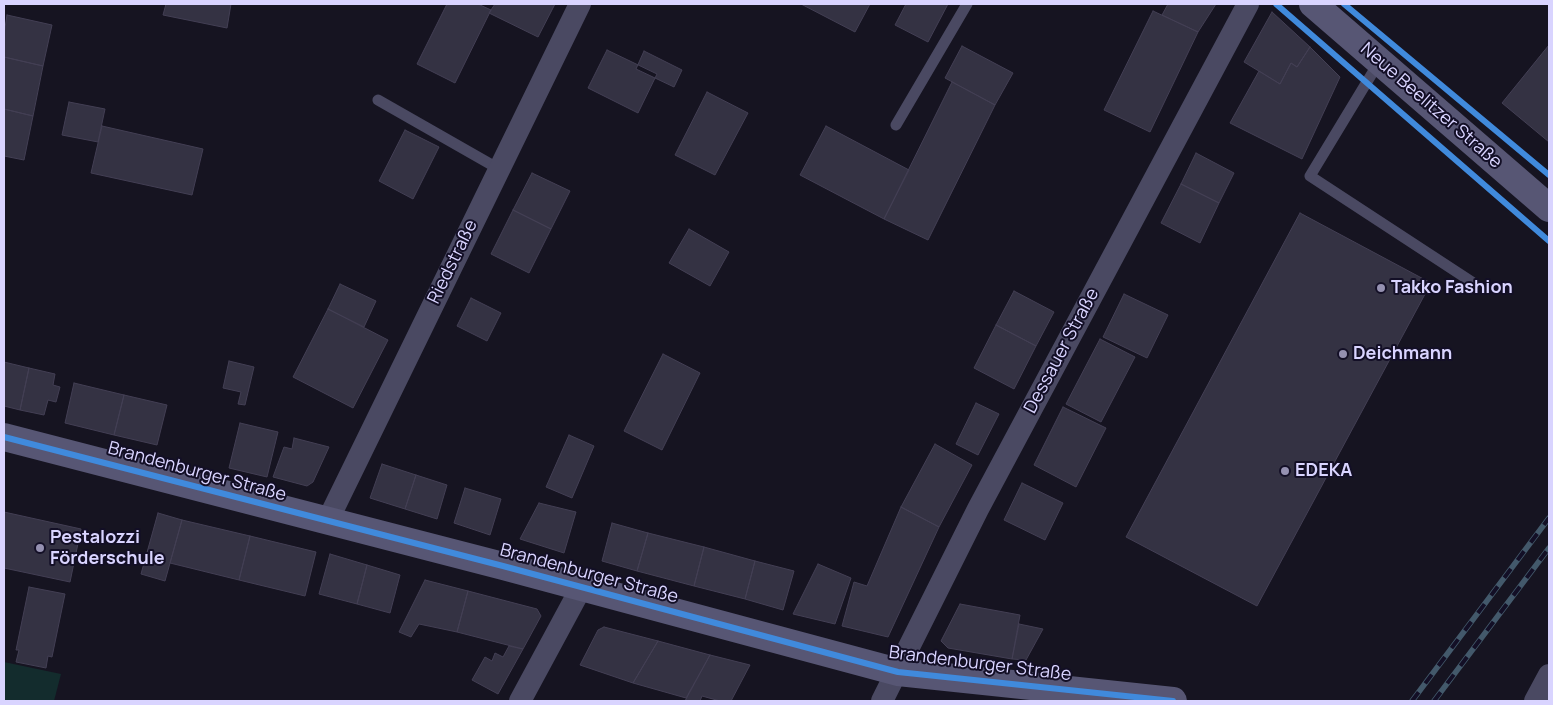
<!DOCTYPE html>
<html>
<head>
<meta charset="utf-8">
<style>
  body { margin:0 }
  #map { position:relative; width:1553px; height:705px; overflow:hidden; background:#161421; font-family:Manrope,sans-serif }
  canvas { display:block }
  .frame { position:absolute; inset:0; border:5px solid #d9d4ff; pointer-events:none }
</style>
</head>
<body>
<div id="map">
<canvas width="1553" height="705"></canvas>
<div class="frame"></div>
</div>
<script>
const context = document.querySelector('canvas').getContext('2d');
context.lineJoin = 'round';
function fillPath(path, color) {
  context.fillStyle = color;
  context.fill(path, 'evenodd');
}
function shape(rows) {
  const path = new Path2D();
  for (const r of rows) {
    path.moveTo(r[0], r[1]);
    for (let i = 2; i < r.length; i += 2) path.lineTo(r[i], r[i + 1]);
  }
  return path;
}
function trace(path, color, width, dash) {
  context.strokeStyle = color;
  context.lineWidth = width;
  context.lineCap = dash ? 'butt' : 'round';
  context.setLineDash(dash || []);
  context.stroke(path);
}
function drawText(font, color, halo, rows, align = 'center') {
  context.font = font + ' Manrope,sans-serif';
  context.lineWidth = 4;
  context.setLineDash([]);
  context.textBaseline = 'middle';
  context.strokeStyle = halo;
  context.fillStyle = color;
  for (const [text, x, y, turn = 0] of rows) {
    context.save();
    context.translate(x, y);
    context.rotate((+turn || 0) * Math.PI / 180);
    context.textAlign = isNaN(turn) ? turn : align;
    if (halo) context.strokeText(text, 0, 0);
    context.fillText(text, 0, 0);
    context.restore();
  }
}
fillPath(shape([
  [4,662,61,674,54,701,4,701]
]), '#132c2d');
const building = shape([
  [166,4,231,4,227,28,163,15,166,4],
  [447,4,478,4,491,10,455,83,417,64,447,4],
  [495,4,555,4,538,37,489,13,495,4],
  [801,4,870,4,855,32,801,4],
  [906,4,948,4,928,42,895,25,906,4],
  [1168,4,1216,4,1198,32,1162,15,1168,4],
  [1153,11,1198,32,1150,132,1104,110,1153,11],
  [1272,12,1310,47,1297,67,1291,63,1280,84,1244,62,1272,12],
  [7,15,52,25,43,66,4,57,4,34,7,15],
  [1549,45,1549,142,1502,103,1549,45],
  [962,46,1013,73,995,105,945,78,962,46],
  [1310,47,1340,77,1302,159,1230,123,1259,71,1280,84,1291,63,1297,67,1310,47],
  [607,50,657,74,638,113,588,88,607,50],
  [644,51,682,70,674,87,636,69,644,51],
  [4,57,43,66,33,116,4,109,4,57],
  [952,82,995,105,928,240,884,219,952,82],
  [707,92,748,113,715,175,675,155,707,92],
  [69,102,105,109,98,142,62,135,69,102],
  [4,109,33,116,24,160,4,156,4,109],
  [102,126,203,149,192,195,91,173,102,126],
  [826,126,909,170,884,219,800,175,826,126],
  [405,130,439,147,413,199,379,181,405,130],
  [1196,153,1234,173,1219,203,1181,184,1196,153],
  [532,173,570,191,551,229,513,210,532,173],
  [1181,184,1219,203,1200,243,1161,223,1181,184],
  [513,210,551,229,529,273,491,254,513,210],
  [1300,213,1431,283,1257,606,1126,537,1300,213],
  [689,229,729,252,710,286,669,263,689,229],
  [340,284,376,301,364,327,328,309,340,284],
  [1014,291,1054,312,1036,346,996,325,1014,291],
  [1124,294,1168,315,1147,358,1103,337,1124,294],
  [471,298,501,313,487,341,457,326,471,298],
  [328,309,388,340,353,408,293,377,328,309],
  [996,325,1036,346,1014,389,974,368,996,325],
  [1100,339,1135,357,1101,422,1066,404,1100,339],
  [663,354,700,373,662,450,624,431,663,354],
  [229,361,254,367,245,405,238,404,241,392,223,388,229,361],
  [4,362,29,368,20,410,4,406,4,362],
  [29,368,55,374,53,385,60,387,56,402,48,400,44,415,20,410,29,368],
  [74,383,124,395,114,435,65,423,74,383],
  [124,395,167,405,157,445,114,435,124,395],
  [976,403,999,414,978,455,956,444,976,403],
  [1063,407,1106,428,1076,487,1034,465,1063,407],
  [240,423,278,432,267,477,229,468,240,423],
  [569,435,594,446,572,498,546,487,569,435],
  [294,438,329,447,313,482,307,486,273,477,284,447,292,449,294,438],
  [935,444,972,465,939,527,901,507,935,444],
  [382,464,416,475,405,509,370,498,382,464],
  [416,475,447,485,437,519,405,509,416,475],
  [1022,483,1063,503,1045,540,1004,520,1022,483],
  [465,488,501,499,490,535,454,523,465,488],
  [539,503,576,512,564,553,520,539,539,503],
  [901,507,939,527,888,637,842,626,854,582,867,586,901,507],
  [4,512,81,529,70,582,4,568,4,512],
  [158,513,182,520,165,581,141,574,158,513],
  [182,520,250,536,239,580,170,563,182,520],
  [612,523,648,533,637,571,602,561,612,523],
  [648,533,704,547,694,586,637,571,648,533],
  [250,536,316,552,305,596,239,580,250,536],
  [704,547,755,561,745,599,694,586,704,547],
  [330,554,367,565,357,604,319,594,330,554],
  [755,561,794,571,783,610,745,599,755,561],
  [818,564,851,578,835,624,793,614,818,564],
  [367,565,400,575,390,613,357,604,367,565],
  [425,580,468,591,457,632,419,624,411,637,399,632,425,580],
  [29,587,65,594,52,657,48,656,46,668,16,662,19,650,16,650,29,587],
  [468,591,537,609,541,616,523,649,457,632,468,591],
  [960,604,1020,615,1012,659,948,648,941,641,960,604],
  [1019,624,1043,629,1026,660,1012,659,1019,624],
  [604,627,658,641,633,683,580,665,598,630,604,627],
  [658,641,710,655,686,698,633,683,658,641],
  [509,646,523,649,498,694,472,680,485,657,492,661,495,653,503,657,509,646],
  [710,655,750,665,731,701,720,701,702,696,700,701,685,701,710,655]
]);
fillPath(building, '#343243');
trace(building, '#433f54', 1);
trace(shape([
  [1379,62,1310,176,1472,282],
  [378,100,499,169],
  [896,125,967,4]
]), '#4a4962', 11);
trace(shape([
  [327,522,580,4],
  [520,701,581,588],
  [882,701,978,509,1248,4],
  [1535,701,1549,675]
]), '#4a4962', 22);
trace(shape([
  [1313,4,1549,208],
  [4,437,503,566,898,672,1173,701]
]), '#575674', 28);
const rail = shape([
  [1412,701,1549,518],
  [1434,701,1549,548]
]);
trace(rail, '#43596b', 5.5);
trace(rail, '#130f26', 4, [11]);
trace(shape([
  [1276,4,1549,241],
  [1344,4,1549,175],
  [4,437,503,566,898,672,1173,701]
]), '#408adc', 6);
for (const [x, y, r, color] of [
  [1381,288,5,"#9591b1"],
  [1343,354,5,"#9591b1"],
  [1285,471,5,"#9591b1"],
  [40,548,5,"#9591b1"]
]) {
  const dot = new Path2D();
  dot.arc(x, y, r, 0, 2 * Math.PI);
  context.fillStyle = color;
  context.fill(dot);
  trace(dot, '#130f26', 2);
}
drawText('18px', '#d9d4ff', '#130f26', [
  ["Neue Beelitzer Straße",1431,106,41],
  ["Riedstraße",453,262,-64],
  ["Dessauer Straße",1062,351,-62],
  ["Brandenburger Straße",197,472,15],
  ["Brandenburger Straße",589,574,15],
  ["Brandenburger Straße",980,664,7]
]);
drawText('bold 18px', '#d9d4ff', '#130f26', [
  ["Takko Fashion",1391,288],
  ["Deichmann",1353,354],
  ["EDEKA",1295,471],
  ["Pestalozzi",50,538],
  ["Förderschule",50,559]
], 'left');
</script>
</body>
</html>
